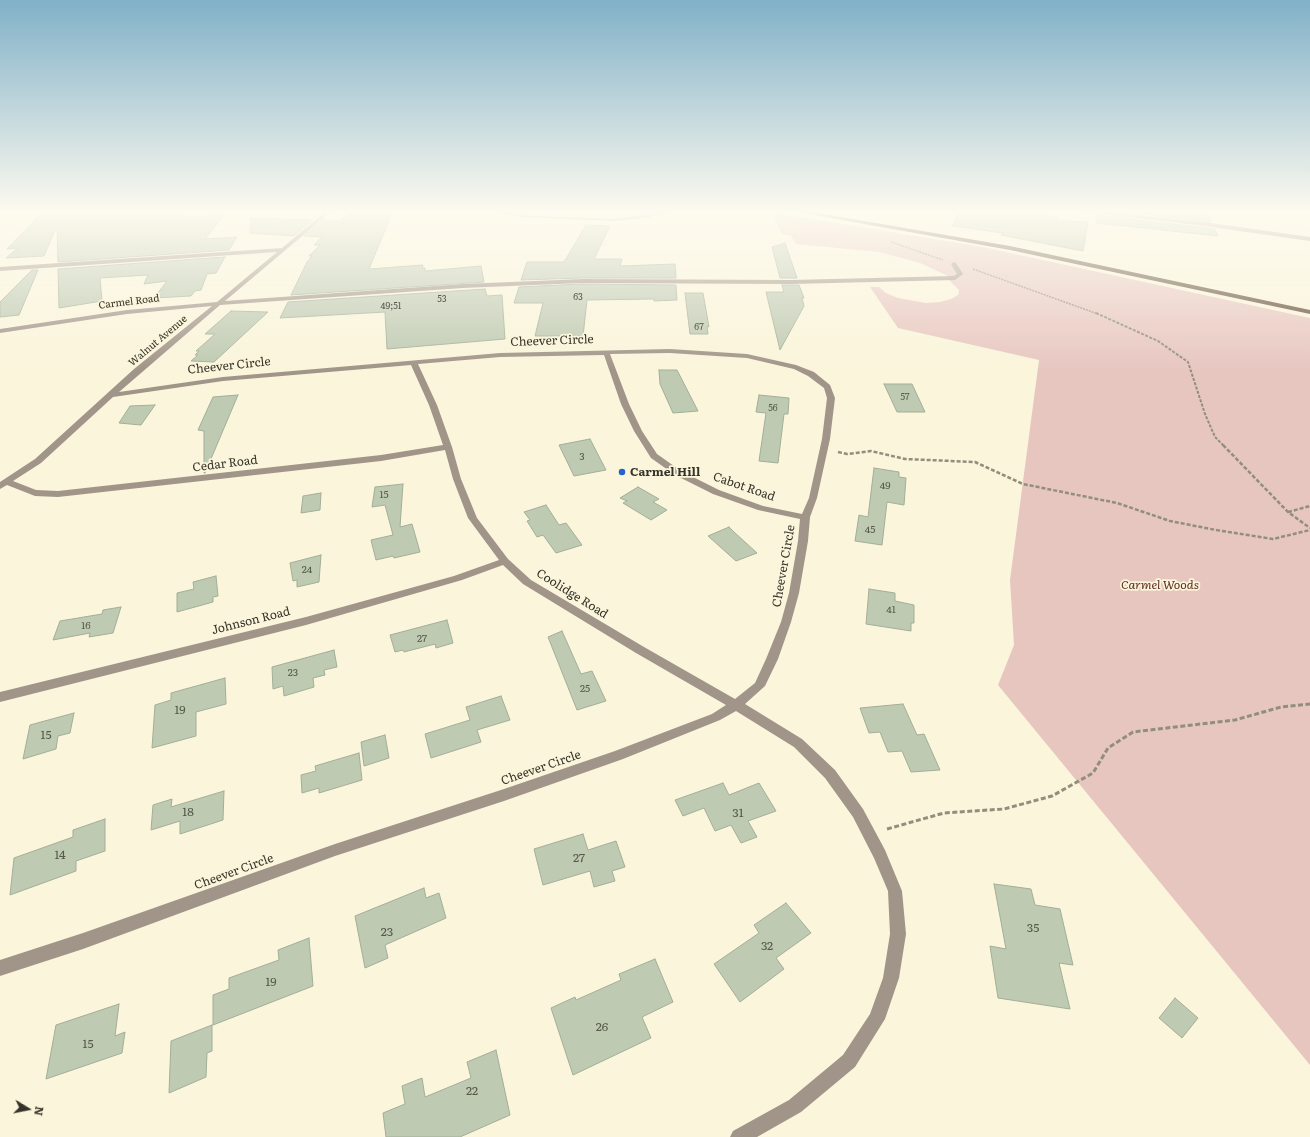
<!DOCTYPE html>
<html>
<head>
<meta charset="utf-8">
<style>
  body { margin:0 }
  #map { position:relative; width:1310px; height:1137px; overflow:hidden; background:#faf5db; font-family:Literata,serif }
  canvas { display:block }
  .north { position:absolute; left:8px; top:1089px; width:40px; height:40px; -webkit-text-stroke:3px #faf5db; paint-order:stroke; rotate:100deg; font-size:11px; font-weight:700; line-height:16px; text-align:center; color:#353329 }
  .north::after { content:''; display:block; margin:auto; width:14px; height:18px; background:#353329; clip-path:polygon(50% 0,100% 100%,50% 72%,0 100%) }
</style>
</head>
<body>
<div id="map">
<canvas width="1310" height="1137"></canvas>
<div class="north">N</div>
</div>
<script>
const context = document.querySelector('canvas').getContext('2d');
context.lineJoin = 'round';
function fillPath(path, color) {
  context.fillStyle = color;
  context.fill(path, 'evenodd');
}
function shape(rows) {
  const path = new Path2D();
  for (const r of rows) {
    path.moveTo(r[0], r[1]);
    for (let i = 2; i < r.length; i += 2) path.lineTo(r[i], r[i + 1]);
  }
  return path;
}
function trace(path, color, width, dash) {
  context.strokeStyle = color;
  context.lineWidth = width;
  context.lineCap = dash ? 'butt' : 'round';
  context.setLineDash(dash || []);
  context.stroke(path);
}
function drawText(font, color, halo, rows, align = 'center') {
  context.font = font + ' Literata,serif';
  context.lineWidth = 3.5;
  context.setLineDash([]);
  context.textBaseline = 'middle';
  context.strokeStyle = halo;
  context.fillStyle = color;
  for (const [text, x, y, turn = 0] of rows) {
    context.save();
    context.translate(x, y);
    context.rotate((+turn || 0) * Math.PI / 180);
    context.textAlign = isNaN(turn) ? turn : align;
    if (halo) context.strokeText(text, 0, 0);
    context.fillText(text, 0, 0);
    context.restore();
  }
}
fillPath(shape([
  [775,213,983,247,1310,318,1310,1065,998,685,1014,645,1010,580,1039,360,898,328,870,287,879,287,886,293,898,298,926,303,940,302,951,299,958,295,959,290,947,278,950,277,920,263,879,252,796,244,791,236,782,234,774,218]
]), '#e7c6c0');
const building = shape([
  [44,211,184,211,184,217,224,215,205,239,237,237,229,250,58,262,57,226,44,256,6,258,18,248,7,249,44,211],
  [351,211,393,211,369,269,423,265,422,268,425,268,425,271,481,266,484,282,291,295,307,262,312,256,309,256,320,245,314,245,322,237,304,236,323,220,340,221,351,211],
  [960,211,1011,211,1052,216,1057,217,1058,220,1088,222,1083,251,1001,235,1003,233,952,226,960,211],
  [1116,211,1206,211,1211,222,1204,221,1116,211],
  [1096,215,1215,229,1218,236,1096,223,1096,215],
  [251,218,313,220,294,236,250,233,251,218],
  [586,225,610,226,594,259,622,259,620,266,675,264,676,278,582,278,521,280,527,262,564,262,586,225],
  [785,243,797,278,780,278,772,247,785,243],
  [225,257,216,273,207,274,201,290,195,291,191,296,154,298,167,281,144,284,148,275,100,278,102,301,59,308,58,269,225,257],
  [32,270,38,270,19,315,0,317,0,302,32,270],
  [582,284,676,285,677,300,654,301,654,299,587,300,583,336,535,336,543,303,514,303,519,287,582,284],
  [782,285,799,285,804,298,802,298,804,306,780,350,766,292,784,292,782,285],
  [485,289,487,296,502,295,505,339,387,349,385,312,280,318,288,302,485,289],
  [685,293,703,293,709,327,707,326,708,334,690,334,685,293],
  [231,311,268,312,214,362,191,361,198,355,195,355,199,351,196,351,215,334,205,334,231,311],
  [659,370,677,370,698,411,673,413,660,384,659,370],
  [884,384,912,384,925,412,897,412,884,384],
  [238,395,205,473,204,473,204,431,198,430,213,397,238,395],
  [759,395,789,398,788,414,784,414,778,463,759,461,766,413,756,412,759,395],
  [155,405,141,425,119,423,130,406,155,405],
  [590,439,606,470,574,476,559,445,590,439],
  [874,468,899,472,899,477,906,478,904,505,887,502,882,545,855,541,859,515,868,517,874,468],
  [403,484,400,527,412,524,420,552,394,558,393,556,376,560,371,540,393,535,385,505,372,507,375,487,403,484],
  [638,487,659,499,653,502,667,510,651,520,623,503,627,501,620,498,638,487],
  [321,493,320,510,301,513,303,496,321,493],
  [546,505,559,525,566,523,582,545,556,553,543,535,537,537,527,521,530,520,524,512,546,505],
  [729,527,734,532,757,553,736,561,708,536,729,527],
  [321,555,319,582,297,587,297,580,293,581,290,563,321,555],
  [216,576,218,596,213,597,213,602,177,612,177,593,194,589,193,582,216,576],
  [869,589,895,593,895,601,914,605,914,623,911,623,911,631,866,624,869,589],
  [121,607,113,633,89,637,90,633,53,640,60,621,102,614,103,610,121,607],
  [447,620,453,643,436,648,435,644,404,652,403,650,395,652,390,635,447,620],
  [562,631,581,674,592,671,606,701,577,710,548,637,562,631],
  [334,650,337,667,324,670,325,675,313,678,314,687,284,696,283,686,273,689,272,667,334,650],
  [225,678,226,704,196,712,196,736,152,748,155,705,171,700,171,693,225,678],
  [501,696,510,720,477,730,481,742,431,758,425,734,470,720,466,707,501,696],
  [903,704,917,735,924,734,940,770,911,772,902,751,888,752,880,732,869,733,860,708,903,704],
  [74,713,70,733,58,736,56,749,23,759,30,725,74,713],
  [385,735,389,758,364,766,361,742,385,735],
  [359,753,362,780,319,793,319,788,302,793,301,775,316,771,315,766,359,753],
  [723,783,729,795,759,783,776,811,748,821,757,837,741,843,731,825,715,831,704,808,683,816,675,800,723,783],
  [224,791,223,820,180,834,180,821,151,830,153,805,172,799,171,807,224,791],
  [105,819,105,851,76,861,76,871,10,895,14,858,73,837,73,830,105,819],
  [583,834,588,850,616,841,625,867,612,871,615,881,594,887,590,871,543,885,534,849,583,834],
  [994,884,1031,889,1035,905,1060,909,1073,965,1059,963,1070,1009,998,998,990,946,1006,949,994,884],
  [424,888,426,898,439,893,446,918,385,945,388,958,365,968,355,916,424,888],
  [786,903,811,933,776,958,784,969,740,1002,714,964,759,933,754,925,786,903],
  [309,938,313,986,213,1025,213,995,229,989,229,978,279,960,278,950,309,938],
  [655,959,673,1002,642,1017,651,1038,573,1075,551,1008,575,997,576,1000,621,980,619,974,655,959],
  [1175,998,1198,1018,1182,1038,1159,1018,1175,998],
  [119,1004,115,1036,125,1032,122,1053,46,1079,56,1025,119,1004],
  [212,1025,212,1051,207,1053,206,1077,169,1093,171,1041,212,1025],
  [496,1050,510,1115,460,1137,386,1137,383,1113,405,1104,402,1086,422,1078,425,1097,471,1078,467,1062,496,1050]
]);
fillPath(building, '#becab2');
trace(building, '#a3ae97', 1);
trace(shape([
  [891,242,943,260],
  [973,269,1098,314]
]), '#918e7c', 1.5, [2, 1]);
trace(shape([
  [1096,313,1158,341,1188,362,1205,414,1215,437,1224,446]
]), '#918e7c', 2, [3, 1.5]);
trace(shape([
  [1223,445,1288,512,1310,528],
  [838,452,847,454,871,451,905,459,975,462,1023,484,1117,503,1170,521,1216,530,1273,539,1310,530],
  [1288,512,1310,506]
]), '#918e7c', 2.5, [4, 2]);
trace(shape([
  [887,829,944,813,1004,809,1052,796,1093,773,1108,748,1133,732,1235,720,1281,707,1310,704]
]), '#918e7c', 3, [5, 2.5]);
fillPath(shape([
  [326,211,332,211,225,301,463,284,582,279,791,280,954,276,957,274,951,264,954,262,956,263,963,274,955,280,791,284,582,283,463,288,220,305,119,392,223,377,500,353,670,349,747,354,796,365,814,372,830,385,835,398,830,439,817,498,810,517,808,541,799,593,791,622,778,659,765,686,745,704,802,739,835,770,863,809,885,850,902,891,906,934,899,978,885,1019,855,1067,801,1112,757,1137,730,1137,733,1131,789,1100,843,1055,870,1014,883,978,890,934,888,891,874,858,853,817,825,778,794,747,736,711,720,720,623,759,504,801,335,856,83,949,0,976,0,960,83,933,335,844,504,789,615,751,712,714,726,705,636,653,523,584,503,565,462,580,306,625,0,702,0,692,306,617,454,576,499,560,468,518,453,479,445,450,381,461,58,497,35,496,7,485,0,489,0,482,35,459,134,369,212,306,127,314,0,333,0,329,127,310,217,302,277,252,0,271,0,267,282,248,326,211],
  [670,353,747,358,794,369,808,376,824,388,827,398,822,439,809,498,802,514,763,506,719,490,681,471,657,454,642,431,629,404,610,354,670,353],
  [604,355,621,404,634,431,651,458,675,475,713,494,758,510,800,519,798,541,789,593,781,622,766,659,755,683,735,699,644,647,531,580,508,559,477,518,461,479,452,447,437,405,418,364,500,357,604,355],
  [411,365,429,405,443,445,381,455,58,491,36,490,13,481,41,463,113,397,223,381,411,365],
  [493,211,505,211,520,215,613,219,672,211,646,218,613,221,520,217,493,211],
  [1075,211,1096,211,1204,222,1310,237,1310,241,1204,226,1075,211]
]), '#a19489');
fillPath(shape([
  [792,211,806,211,1010,246,1310,310,1310,314,1010,250,792,211]
]), '#5d4834');
const sky = context.createLinearGradient(0, 0, 0, 371);
sky.addColorStop(0, '#81b1c8');
sky.addColorStop(0.57, '#fdfaef');
sky.addColorStop(1, '#fdfaef00');
context.fillStyle = sky;
context.fillRect(0, 0, 1310, 371);
for (const [x, y, r, color] of [
  [622,472,4,"#2262ce"]
]) {
  const dot = new Path2D();
  dot.arc(x, y, r, 0, 2 * Math.PI);
  context.fillStyle = color;
  context.fill(dot);
  trace(dot, '#faf5db', 1.5);
}
drawText('9px', '#57594b', null, [
  ["63",578,297],
  ["53",442,299],
  ["49;51",391,306],
  ["67",699,327],
  ["57",905,397],
  ["56",773,408]
]);
drawText('10px', '#353329', '#faf5db', [
  ["Carmel Road",129,302,-7],
  ["Walnut Avenue",158,341,-40]
]);
drawText('10px', '#57594b', null, [
  ["3",582,457],
  ["49",885,486],
  ["15",384,495],
  ["45",870,530],
  ["24",307,570],
  ["41",891,610],
  ["16",86,626],
  ["27",422,639],
  ["23",293,673],
  ["25",585,689]
]);
drawText('12px', '#353329', '#faf5db', [
  ["Cheever Circle",552,341,-2],
  ["Cheever Circle",229,366,-6],
  ["Cedar Road",225,464,-7],
  ["Cabot Road",744,487,19],
  ["Cheever Circle",784,566,-80],
  ["Coolidge Road",572,594,32],
  ["Johnson Road",251,621,-14],
  ["Cheever Circle",541,768,-19],
  ["Cheever Circle",234,872,-20]
]);
drawText('bold 12px', '#353329', '#faf5db', [
  ["Carmel Hill",630,472]
], 'left');
drawText('italic 12px', '#612c23', '#faf5db', [
  ["Carmel Woods",1160,585]
]);
drawText('12px', '#57594b', null, [
  ["19",180,710],
  ["15",46,735],
  ["18",188,812],
  ["31",738,813],
  ["14",60,855],
  ["27",579,858],
  ["35",1033,928],
  ["23",387,932],
  ["32",767,946],
  ["19",271,982],
  ["26",602,1027],
  ["15",88,1044],
  ["22",472,1091]
]);
</script>
</body>
</html>
